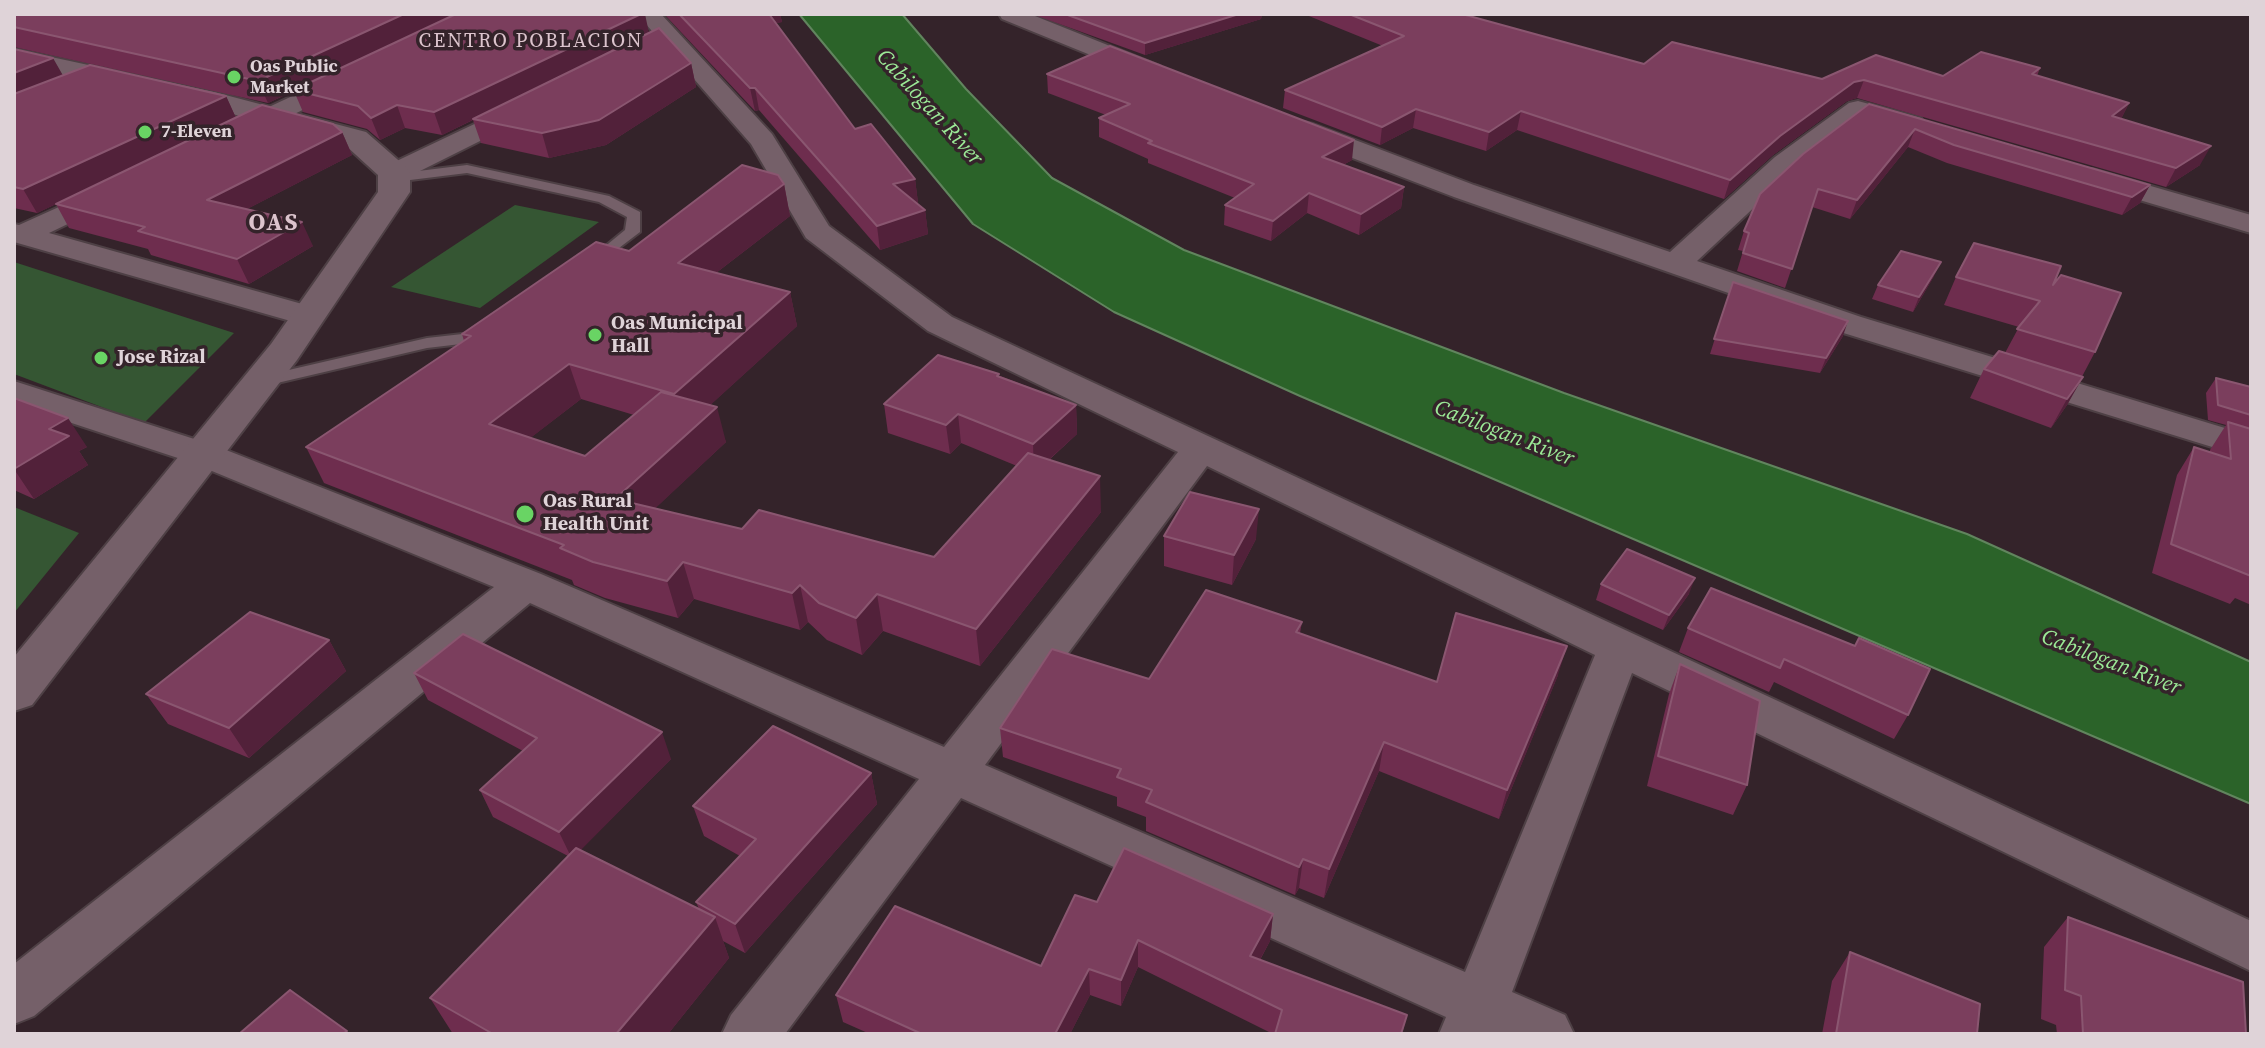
<!DOCTYPE html>
<html>
<head>
<meta charset="utf-8">
<style>
  body { margin:0 }
  #map { position:relative; width:2265px; height:1048px; overflow:hidden; background:#34232a; font-family:"Source Serif 4",serif }
  canvas { display:block }
  .frame { position:absolute; inset:0; border:16px solid #dfd3d8; pointer-events:none }
</style>
</head>
<body>
<div id="map">
<canvas width="2265" height="1048"></canvas>
<div class="frame"></div>
</div>
<script>
const context = document.querySelector('canvas').getContext('2d');
context.lineJoin = 'round';
function fillPath(path, color) {
  context.fillStyle = color;
  context.fill(path, 'evenodd');
}
function shape(rows) {
  const path = new Path2D();
  for (const r of rows) {
    path.moveTo(r[0], r[1]);
    for (let i = 2; i < r.length; i += 2) path.lineTo(r[i], r[i + 1]);
  }
  return path;
}
function trace(path, color, width, dash) {
  context.strokeStyle = color;
  context.lineWidth = width;
  context.lineCap = dash ? 'butt' : 'round';
  context.setLineDash(dash || []);
  context.stroke(path);
}
function drawText(font, color, halo, rows, align = 'center') {
  context.font = font + ' "Source Serif 4",serif';
  context.lineWidth = 7;
  context.setLineDash([]);
  context.textBaseline = 'middle';
  context.strokeStyle = halo;
  context.fillStyle = color;
  for (const [text, x, y, turn = 0] of rows) {
    context.save();
    context.translate(x, y);
    context.rotate((+turn || 0) * Math.PI / 180);
    context.textAlign = isNaN(turn) ? turn : align;
    if (halo) context.strokeText(text, 0, 0);
    context.fillText(text, 0, 0);
    context.restore();
  }
}
fillPath(shape([
  [515,205,599,222,480,308,391,287],
  [14,262,234,333,144,423,14,374],
  [14,507,79,533,14,613]
]), '#355633');
const water = shape([
  [799,14,902,14,966,89,1052,178,1184,250,1564,393,1967,534,2251,662,2251,804,1300,396,1114,312,973,224,799,14]
]);
fillPath(water, '#2b6329');
trace(water, '#61855e', 2);
const service = shape([
  [467,165,609,196,640,212,640,232,594,267,586,262,625,230,627,217,599,202,467,173,394,182,387,178,394,174,467,165],
  [489,331,495,332,495,340,427,348,260,387,251,382,254,378,427,338,489,331]
]);
const minor = shape([
  [637,14,661,14,772,134,829,226,952,317,2251,921,2251,971,1632,673,1512,992,1565,1015,1574,1034,1439,1034,1446,1017,961,798,785,1034,722,1034,731,1015,919,779,530,603,34,1016,14,1024,14,964,494,587,190,462,14,404,14,381,216,446,541,574,944,747,1178,452,928,331,806,238,751,144,637,14],
  [1207,466,1595,655,1465,972,985,765,1207,466],
  [999,14,1030,14,1160,66,1163,71,1160,76,1142,76,1002,19,999,14],
  [346,71,359,79,355,84,244,139,226,139,222,133,226,127,346,71],
  [527,99,536,101,540,107,536,113,404,179,394,181,384,179,380,173,384,167,527,99],
  [1858,101,1921,118,1925,124,1921,130,1912,132,1862,118,1795,169,1697,261,1861,317,2251,436,2251,459,1837,331,1454,197,1295,136,1291,130,1295,124,1304,122,1313,124,1474,185,1670,252,1775,157,1849,103,1858,101],
  [2092,169,2251,215,2251,233,2082,183,2078,177,2082,171,2092,169],
  [112,183,122,186,126,192,122,198,49,233,320,309,325,316,320,323,308,326,14,242,14,224,19,225,112,183]
]);
const secondary = shape([
  [14,49,214,92,366,132,405,166,410,173,410,192,297,360,32,705,14,711,14,657,271,344,378,192,378,175,344,144,210,108,14,65,14,49]
]);
trace(service, '#4e4045', 4);
trace(minor, '#4e4045', 4);
trace(secondary, '#4e4045', 4);
fillPath(service, '#756069');
fillPath(minor, '#756069');
fillPath(secondary, '#756069');
fillPath(shape([
  [14,14,649,33,691,63,696,87,606,145,549,158,481,143,473,120,442,135,405,128,380,140,367,129,303,112,294,91,268,103,14,47],
  [664,14,780,14,782,22,776,23,855,129,915,179,918,203,917,203,925,210,928,234,880,250,759,110,755,111],
  [1032,14,1262,14,1261,19,1145,55],
  [1304,14,1470,14,1466,15,1644,64,1822,79,1943,76,2040,68,2037,76,2129,103,2121,119,2200,165,2166,187,1857,98,1847,101,1773,155,1724,199,1517,130,1486,151,1413,128,1380,145,1283,108,1285,90,1383,46],
  [14,49,63,76,226,96,236,118,342,132,352,155,247,209,313,246,249,284,151,255,148,249,69,228,56,204,37,213,14,208],
  [1047,74,1352,160,1343,165,1404,187,1401,208,1359,235,1307,213,1271,241,1224,225,1225,205,1235,198,1148,163,1148,159,1099,137,1099,118,1106,115,1048,93],
  [1869,104,2150,185,2140,203,2122,215,1947,163,1908,147,1850,219,1812,207,1785,288,1737,271,1743,251,1738,250,1744,231],
  [784,184,790,216,716,273,790,292,797,326,710,405,726,442,655,508,742,529,934,557,1017,466,961,443,950,454,888,433,884,404,1000,376,1076,405,1077,434,1049,460,1101,512,980,666,883,631,862,655,827,640,808,622,800,630,694,599,678,618,605,598,574,585,572,580,324,483,306,447,464,341,462,334,629,251],
  [581,399,634,415,585,456,530,438],
  [1934,276,1913,312,1872,299,1878,285],
  [1956,277,2053,285,2095,352,2067,405,2051,428,1970,398,1984,369,2005,353,2019,327,1944,305],
  [1733,282,1843,336,1820,373,1710,354],
  [2216,378,2251,387,2251,605,2235,598,2230,604,2152,573,2177,475,2194,447,2210,452,2210,450,2226,425,2208,420,2206,393],
  [14,398,87,447,79,451,88,465,34,499,14,490],
  [1164,536,1256,539,1232,585,1164,566],
  [1601,584,1689,594,1663,630,1596,600],
  [1711,588,1908,715,1894,739,1774,682,1769,692,1679,652,1688,628],
  [1302,622,1300,633,1437,682,1558,675,1499,819,1379,771,1324,898,1299,888,1295,895,1146,831,1146,817,1117,806,1117,797,1003,757,1000,728,1149,679],
  [329,640,346,671,249,758,168,724,146,694],
  [1680,664,1747,785,1733,815,1647,786,1669,694],
  [414,673,671,759,580,850,699,909,696,902,740,856,704,836,693,806,871,773,877,804,745,953,723,941,729,958,668,1034,453,1034,430,998,568,856,493,817,480,790,523,751,428,700],
  [1097,902,1273,914,1270,941,1260,960,1407,1015,1402,1034,1273,1034,1138,967,1121,1006,1090,995,1070,1034,870,1034,843,1022,836,995,1041,966],
  [2068,917,2246,1034,2057,1034,2056,1025,2041,1019,2044,947],
  [1850,952,1977,1034,1822,1034,1832,981]
]), '#6e2d4e');
fillPath(shape([
  [404,14,455,14,268,103,258,81],
  [641,14,645,14,649,33,442,135,434,112],
  [764,14,780,14,782,22,766,25],
  [1239,14,1262,14,1261,19,1145,55,1145,43],
  [53,58,65,79,14,99,14,73],
  [691,63,696,87,606,145,549,158,542,133],
  [1864,80,1857,98,1847,101,1773,155,1724,199,1730,180,1780,136,1854,82],
  [750,88,755,88,759,110,755,111],
  [226,96,236,118,37,213,23,189],
  [2129,103,2120,121,2112,116],
  [397,105,405,128,380,140,371,118],
  [1416,109,1413,128,1380,145,1382,127],
  [1521,111,1517,130,1486,151,1489,132],
  [1915,129,1908,147,1850,219,1857,200],
  [342,132,352,155,218,224,207,200],
  [1354,140,1352,160,1320,177,1322,157],
  [2211,146,2200,165,2166,187,2176,168],
  [915,179,918,203,896,208,893,184],
  [784,184,790,216,686,296,678,263],
  [2150,185,2140,203,2122,215,2132,197],
  [1404,187,1401,208,1359,235,1361,214],
  [1309,193,1307,213,1271,241,1273,221],
  [925,210,928,234,880,250,877,226],
  [302,222,313,246,249,284,237,259],
  [1941,262,1934,276,1913,312,1919,297],
  [790,292,797,326,683,430,674,394],
  [1848,321,1843,336,1820,373,1826,358],
  [569,364,581,399,502,460,489,424],
  [2083,377,2067,405,2051,428,2067,399],
  [1076,405,1077,434,1034,473,1033,444],
  [717,407,726,442,627,535,615,499],
  [958,414,961,443,950,454,946,425],
  [68,418,87,447,79,451,88,465,34,499,14,469,49,429],
  [1100,476,1101,512,980,666,976,629],
  [1259,509,1256,539,1232,585,1234,555],
  [683,562,694,599,678,618,667,581],
  [1695,578,1689,594,1663,630,1669,615],
  [800,585,808,622,800,630,792,593],
  [877,594,883,631,862,655,856,618],
  [329,640,346,671,249,758,229,728],
  [1567,646,1558,675,1499,819,1507,790],
  [662,732,671,759,572,859,559,832],
  [1384,742,1379,771,1324,898,1329,869],
  [871,773,877,804,745,953,735,924],
  [1303,859,1299,888,1295,895,1299,867],
  [1273,914,1270,941,1247,983,1250,956],
  [715,917,729,958,668,1034,616,1034],
  [1138,940,1138,967,1121,1006,1121,980],
  [1089,969,1090,995,1070,1034,1055,1034]
]), '#52213a');
const building = shape([
  [14,14,404,14,258,81,14,27,14,14],
  [456,14,641,14,434,112,397,105,371,118,358,106,294,90,456,14],
  [679,14,769,14,855,129,871,124,915,179,893,184,925,210,877,226,755,88,750,88,679,14],
  [1065,14,1239,14,1145,43,1065,14],
  [1349,14,1462,14,1644,64,1672,42,1822,79,1876,55,1943,76,1981,52,2040,68,2032,74,2129,103,2112,116,2211,146,2176,168,1864,80,1854,82,1780,136,1730,180,1521,111,1489,132,1416,109,1382,127,1285,90,1404,36,1349,14],
  [659,28,691,63,599,120,542,133,473,119,659,28],
  [1110,46,1354,140,1322,157,1404,187,1361,214,1309,193,1273,221,1225,205,1254,184,1148,143,1152,141,1099,118,1130,104,1047,74,1110,46],
  [14,49,53,58,14,73,14,49],
  [90,65,226,96,23,189,14,187,14,94,90,65],
  [1869,104,2150,185,2132,197,1954,145,1915,129,1857,200,1818,189,1792,269,1743,253,1749,233,1744,231,1760,194,1803,154,1869,104],
  [262,105,333,124,342,132,207,200,302,222,237,259,138,231,145,227,56,204,262,105],
  [742,165,778,175,784,184,678,263,790,292,674,394,569,364,489,424,585,456,661,392,717,407,615,499,742,529,759,510,934,557,1028,453,1100,476,976,629,877,594,856,618,819,603,800,585,792,593,683,562,667,581,593,562,560,548,564,545,306,447,471,336,462,334,596,242,629,251,742,165],
  [1974,243,2061,266,2053,285,2061,275,2121,293,2095,352,2017,329,2040,301,1956,277,1974,243],
  [1901,251,1941,262,1919,297,1878,285,1901,251],
  [1733,282,1848,321,1826,358,1714,339,1733,282],
  [1999,351,2083,377,2067,399,1984,369,1999,351],
  [938,355,999,374,997,376,1076,405,1033,444,958,414,946,425,884,404,938,355],
  [2216,378,2251,387,2251,415,2218,405,2216,378],
  [14,398,68,418,49,429,69,436,14,469,14,398],
  [2228,422,2251,429,2251,576,2171,544,2194,447,2231,459,2228,422],
  [1190,492,1259,509,1234,555,1164,536,1190,492],
  [1627,549,1695,578,1669,615,1601,584,1627,549],
  [1711,588,1855,646,1859,638,1930,669,1908,715,1784,659,1780,668,1688,628,1711,588],
  [1206,590,1302,622,1296,632,1437,682,1456,613,1567,646,1507,790,1384,742,1329,869,1303,859,1299,867,1146,802,1152,790,1117,777,1121,769,1000,728,1052,649,1149,679,1206,590],
  [250,612,329,640,229,728,146,694,250,612],
  [463,634,662,732,559,832,480,790,537,738,414,673,463,634],
  [1680,664,1760,701,1747,785,1658,756,1680,664],
  [773,726,871,773,735,924,696,902,756,839,693,806,773,726],
  [576,848,715,917,616,1034,493,1034,430,998,576,848],
  [1124,848,1273,914,1250,956,1407,1015,1401,1034,1275,1034,1282,1010,1138,940,1121,980,1089,969,1055,1034,922,1034,836,995,895,906,1041,966,1075,895,1097,902,1124,848],
  [2068,917,2243,982,2246,1034,2083,1034,2081,996,2065,990,2068,917],
  [1850,952,1980,1004,1977,1034,1836,1034,1850,952],
  [290,990,347,1031,343,1034,239,1034,290,990]
]);
fillPath(building, '#7b3e5d');
trace(building, '#8a5670', 2);
for (const [x, y, r, color] of [
  [234,77,8,"#69d464"],
  [145,132,8,"#69d464"],
  [595,335,8,"#69d464"],
  [101,358,8,"#69d464"],
  [525,514,10,"#69d464"]
]) {
  const dot = new Path2D();
  dot.arc(x, y, r, 0, 2 * Math.PI);
  context.fillStyle = color;
  context.fill(dot);
  trace(dot, '#34232a', 3);
}
drawText('bold 18px', '#dfd3d8', '#34232a', [
  ["Oas Public",250,67],
  ["Market",250,88],
  ["7-Eleven",161,132]
], 'left');
context.letterSpacing = '2px';
drawText('20px', '#dcc4cd', '#34232a', [
  ["CENTRO POBLACION",531,42]
]);
context.letterSpacing = '0px';
drawText('bold 20px', '#dfd3d8', '#34232a', [
  ["Oas Municipal",611,324],
  ["Hall",611,347],
  ["Jose Rizal",117,358],
  ["Oas Rural",543,502],
  ["Health Unit",543,525]
], 'left');
drawText('italic 22px', '#9be996', '#34232a', [
  ["Cabilogan River",929,108,48],
  ["Cabilogan River",1504,434,21],
  ["Cabilogan River",2111,663,21]
]);
context.letterSpacing = '2px';
drawText('bold 24px', '#dcc4cd', '#34232a', [
  ["OAS",274,224]
]);
context.letterSpacing = '0px';
</script>
</body>
</html>
